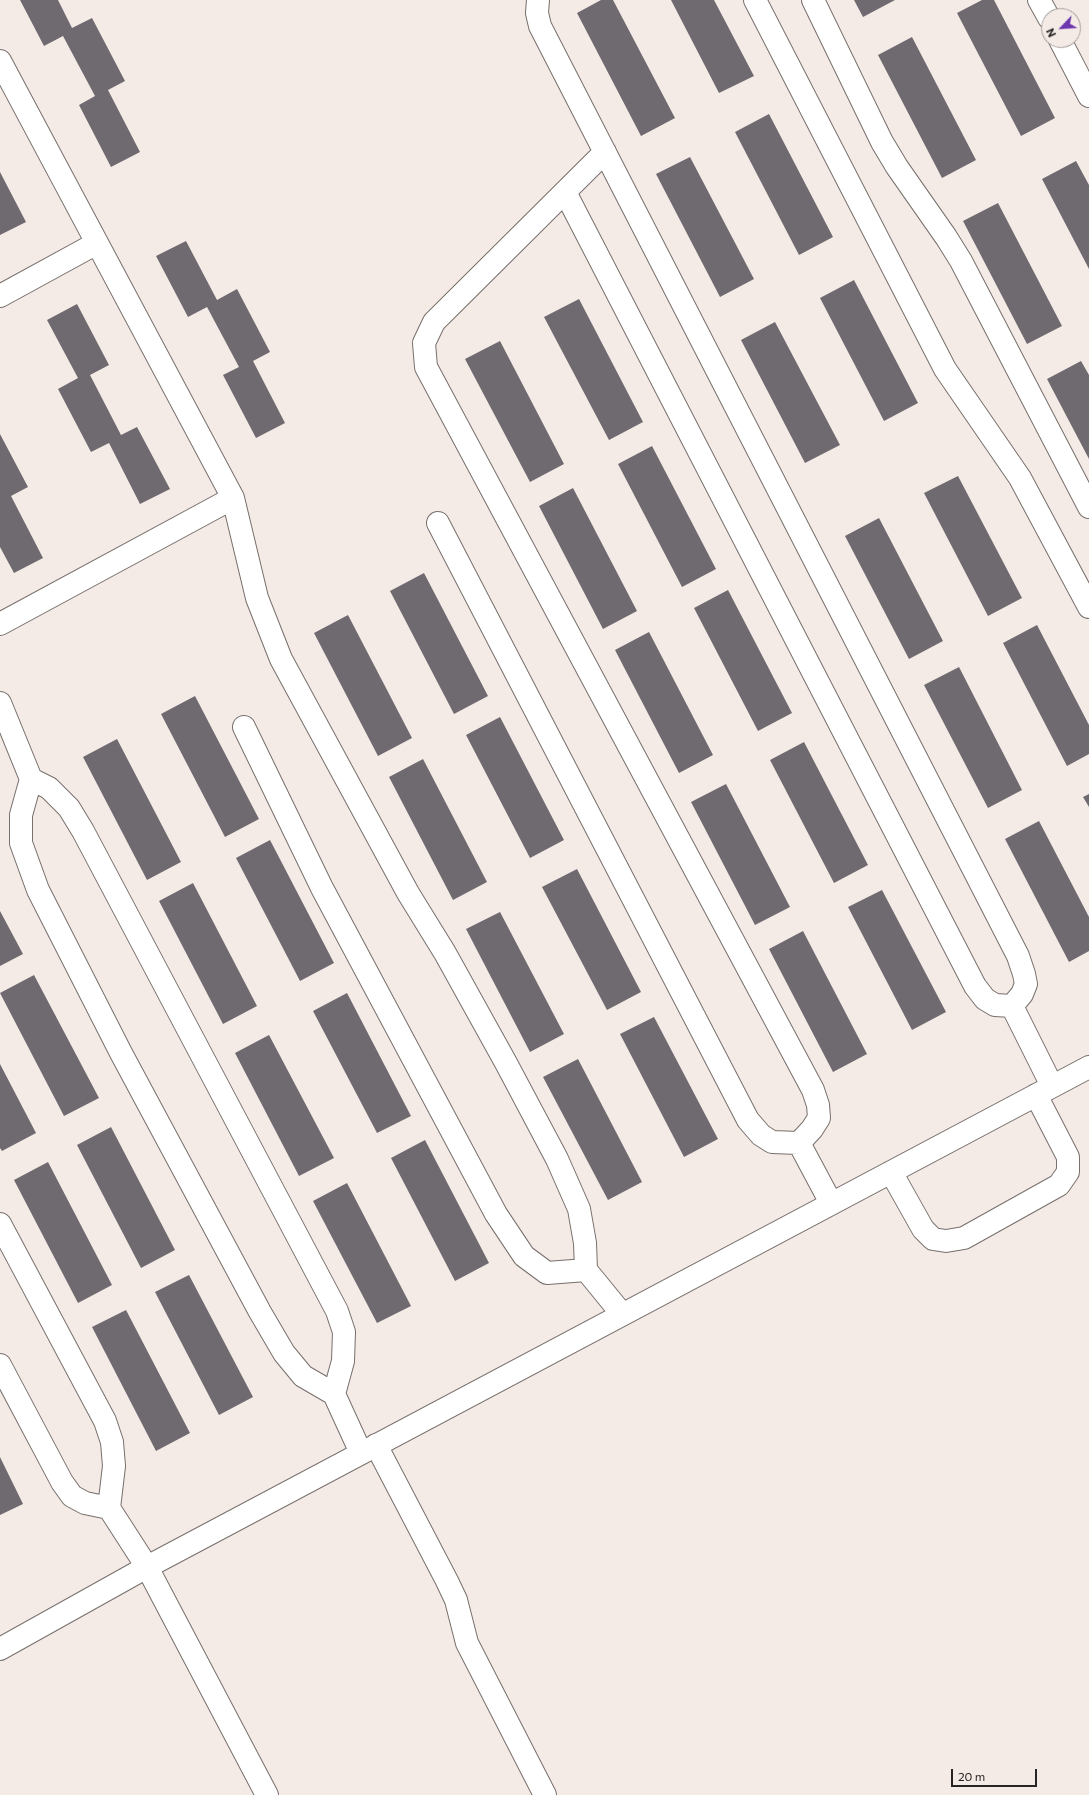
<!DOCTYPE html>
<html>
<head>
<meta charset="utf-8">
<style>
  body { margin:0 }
  #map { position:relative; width:1089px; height:1795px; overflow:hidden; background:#f4ebe7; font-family:Commissioner,sans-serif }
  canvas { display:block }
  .north { position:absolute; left:1041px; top:8px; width:40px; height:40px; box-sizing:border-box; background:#f4ebe7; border:1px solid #a29b99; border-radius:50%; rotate:245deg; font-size:11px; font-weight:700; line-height:16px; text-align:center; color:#282423 }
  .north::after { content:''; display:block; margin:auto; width:14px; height:18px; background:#6d38ae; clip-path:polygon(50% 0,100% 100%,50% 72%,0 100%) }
  .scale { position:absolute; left:951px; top:1769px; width:86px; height:18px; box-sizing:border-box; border:2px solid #282423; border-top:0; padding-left:5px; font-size:12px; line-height:14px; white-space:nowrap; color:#282423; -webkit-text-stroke:3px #f4ebe7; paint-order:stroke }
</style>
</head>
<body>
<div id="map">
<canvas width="1089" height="1795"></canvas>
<div class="north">N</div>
<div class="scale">20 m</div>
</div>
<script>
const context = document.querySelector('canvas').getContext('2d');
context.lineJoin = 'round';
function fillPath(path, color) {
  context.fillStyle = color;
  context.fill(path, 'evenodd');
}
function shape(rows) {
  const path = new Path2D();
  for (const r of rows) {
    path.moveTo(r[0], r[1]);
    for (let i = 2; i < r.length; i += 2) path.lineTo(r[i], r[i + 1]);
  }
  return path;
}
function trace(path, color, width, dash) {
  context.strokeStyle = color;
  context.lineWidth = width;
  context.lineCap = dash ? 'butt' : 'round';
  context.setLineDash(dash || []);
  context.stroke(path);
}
fillPath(shape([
  [20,0,58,0,72,28,92,18,125,81,108,90,140,152,111,167,79,105,95,96,63,36,44,46],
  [601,0,613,0,675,118,641,136,577,13],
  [671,0,714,0,754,76,719,93],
  [854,0,895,0,863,17],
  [982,0,994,0,1055,118,1021,136,957,13],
  [912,37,976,160,942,178,878,55],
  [769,114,833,237,799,255,735,132],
  [690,157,754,279,720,297,656,174],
  [1076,161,1089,185,1089,269,1042,179],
  [0,172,26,222,0,235],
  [998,203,1062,326,1027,344,963,221],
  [186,241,217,300,237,289,270,352,253,361,285,423,256,438,223,375,239,367,207,307,188,317,156,256],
  [854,280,918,403,884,421,820,298],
  [579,299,643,422,609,440,544,317],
  [77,304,109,365,90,375,121,435,137,427,170,489,140,504,109,443,91,452,58,389,78,378,47,320],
  [775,322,840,445,805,463,741,340],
  [500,341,564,464,530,482,465,359],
  [1081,361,1089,375,1089,459,1047,379],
  [0,434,28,487,11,496,43,558,14,573,0,547],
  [652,446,716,569,682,587,618,464],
  [958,476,1022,598,988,616,924,493],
  [573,488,637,611,603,629,539,506],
  [879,518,943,641,909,659,845,536],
  [424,573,488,696,454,714,390,591],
  [728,590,792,713,758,731,694,608],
  [348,615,412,738,378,756,314,633],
  [1037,625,1089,725,1089,754,1067,766,1003,643],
  [649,632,713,755,679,773,615,650],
  [959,667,1022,790,988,808,924,685],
  [195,696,259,819,225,837,161,714],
  [500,717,564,840,530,858,466,735],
  [117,739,181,862,147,880,83,757],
  [804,742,868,865,834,883,770,760],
  [423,759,487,882,453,900,389,777],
  [726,784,790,907,755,925,691,802],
  [1089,794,1089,807,1083,797],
  [1039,821,1089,917,1089,951,1069,962,1005,839],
  [270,840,334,963,300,981,236,858],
  [577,869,641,992,607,1010,542,887],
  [193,883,257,1006,223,1024,159,901],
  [882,890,946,1012,912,1030,848,907],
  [0,911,23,954,0,966],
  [500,912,564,1034,530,1052,466,929],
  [803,931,867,1054,833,1072,769,949],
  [34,975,99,1098,64,1116,0,993],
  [347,993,411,1116,377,1133,313,1011],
  [654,1017,718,1139,684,1157,620,1034],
  [269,1035,334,1158,299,1176,235,1053],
  [578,1059,642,1182,608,1200,543,1077],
  [0,1064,36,1133,2,1151,0,1148],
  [111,1127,175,1250,141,1268,77,1145],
  [425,1140,489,1263,455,1281,391,1158],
  [48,1162,112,1285,78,1303,14,1180],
  [347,1183,411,1306,377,1323,313,1201],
  [189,1275,253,1397,219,1415,155,1292],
  [126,1310,190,1433,156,1451,92,1327],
  [0,1457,23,1504,0,1515]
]), '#6f6a70');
const minor = shape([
  [538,0,537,13,540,26,1018,956,1024,974,1026,984,1022,994,1012,1006],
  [755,0,945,369,1020,478,1089,607],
  [813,0,882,142,897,167,946,237,961,261,1089,507],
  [1039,0,1049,18],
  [1060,40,1089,96],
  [0,61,233,498,0,624],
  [605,152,434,322,424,343,426,367,813,1090,818,1105,819,1118,812,1129,799,1143],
  [565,192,975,986,985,999,995,1005,1012,1006,1052,1086],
  [0,296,97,243],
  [233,498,257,598,281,659,408,893,445,953,506,1063,557,1159,579,1209,585,1243,586,1270,622,1314],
  [438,523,748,1120,761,1135,772,1142,799,1143,831,1203],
  [0,703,31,779,21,815,21,843,38,890,121,1053,260,1312,284,1353,303,1376,334,1394,361,1453],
  [244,727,322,888,496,1214,524,1256,547,1273,586,1270],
  [31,779,49,788,69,808,83,831,337,1311,344,1332,343,1361,334,1394],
  [891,1172,923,1229,933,1239,946,1241,964,1238,1059,1185,1068,1172,1068,1157,1036,1095],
  [0,1224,105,1421,112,1442,114,1466,109,1508],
  [0,1365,62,1482,72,1496,85,1503,109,1508,147,1567,267,1795],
  [376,1445,447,1581,456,1600,467,1643,545,1795],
  [0,1649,147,1567,1089,1067]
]);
trace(minor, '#776f6b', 24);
trace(minor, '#fff', 22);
</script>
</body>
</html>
